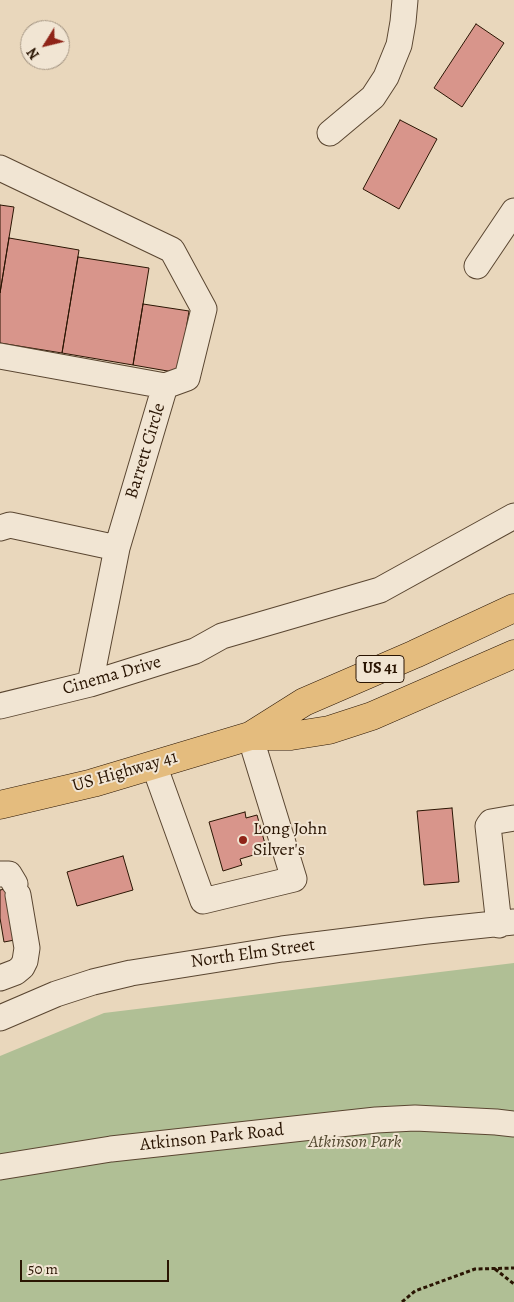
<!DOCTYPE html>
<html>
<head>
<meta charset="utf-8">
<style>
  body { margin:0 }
  #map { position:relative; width:514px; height:1302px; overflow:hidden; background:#e9d7bc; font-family:Alegreya,serif }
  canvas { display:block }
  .north { position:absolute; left:20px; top:20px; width:50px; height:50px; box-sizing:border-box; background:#f1e5d3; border:1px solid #a19280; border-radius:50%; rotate:234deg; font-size:14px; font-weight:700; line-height:20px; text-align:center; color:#2a1503 }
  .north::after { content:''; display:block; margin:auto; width:18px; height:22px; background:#8f2418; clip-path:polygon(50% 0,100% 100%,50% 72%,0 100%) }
  .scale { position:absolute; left:20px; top:1260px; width:149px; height:22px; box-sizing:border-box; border:2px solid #2a1503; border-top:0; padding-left:6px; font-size:15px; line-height:18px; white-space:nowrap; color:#2a1503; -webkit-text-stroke:4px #f1e5d3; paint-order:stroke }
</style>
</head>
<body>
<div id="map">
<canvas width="514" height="1302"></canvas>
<div class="north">N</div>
<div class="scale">50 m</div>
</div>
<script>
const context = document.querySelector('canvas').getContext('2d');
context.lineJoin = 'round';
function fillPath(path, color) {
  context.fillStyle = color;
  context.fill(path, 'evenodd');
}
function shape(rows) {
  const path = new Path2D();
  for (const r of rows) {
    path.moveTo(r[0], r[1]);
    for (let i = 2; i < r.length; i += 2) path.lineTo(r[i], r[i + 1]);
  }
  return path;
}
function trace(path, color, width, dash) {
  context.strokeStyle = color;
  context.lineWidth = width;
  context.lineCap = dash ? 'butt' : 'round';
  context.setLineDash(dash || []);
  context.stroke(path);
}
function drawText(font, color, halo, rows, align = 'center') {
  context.font = font + ' Alegreya,serif';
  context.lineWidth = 4;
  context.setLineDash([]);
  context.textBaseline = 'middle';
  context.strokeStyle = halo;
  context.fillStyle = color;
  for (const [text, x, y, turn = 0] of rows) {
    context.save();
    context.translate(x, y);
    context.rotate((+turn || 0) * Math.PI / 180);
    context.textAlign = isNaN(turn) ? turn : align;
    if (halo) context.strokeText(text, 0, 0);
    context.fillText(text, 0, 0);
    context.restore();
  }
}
fillPath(shape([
  [514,963,514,1302,0,1302,0,1056,104,1013]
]), '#b0bf95');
const building = shape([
  [476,24,504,43,462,107,434,88,476,24],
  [400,120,437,139,399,209,363,189,400,120],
  [0,205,14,207,0,293,0,205],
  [9,238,79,250,62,353,0,343,0,293,9,238],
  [78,257,149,268,133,365,62,353,78,257],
  [143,304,189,311,179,373,133,365,143,304],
  [452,808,459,882,424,885,417,811,452,808],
  [245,812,246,818,257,815,267,851,240,859,242,865,223,871,209,822,245,812],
  [123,856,133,890,77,906,67,872,123,856],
  [11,888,20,939,4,942,0,918,0,890,11,888]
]);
fillPath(building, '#d8958b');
trace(building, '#2a1503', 1);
const minor = shape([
  [330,133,373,97,386,77,399,45,403,22,405,0],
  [0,168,172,250,204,309,187,378,165,386,117,548,90,684],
  [477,266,514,211],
  [0,356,165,386],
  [0,528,10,525,117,548],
  [0,706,90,684,195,651,222,636,380,590,514,516],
  [154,765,203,901,294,879,250,736],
  [0,874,9,874,15,884],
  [499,925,488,826,491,822,514,818],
  [0,978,16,972,22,967,25,961,27,948,18,895],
  [0,1018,56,994,93,982,131,973,282,949,427,931,514,922],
  [0,1167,111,1149,376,1120,415,1118,496,1122,514,1124]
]);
const highway = shape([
  [250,736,291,736,329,730,372,716,514,654],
  [0,805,93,783,250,736,304,702,415,654,514,608]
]);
trace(minor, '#5a4631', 27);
trace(highway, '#2a1503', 29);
trace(shape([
  [495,1269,514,1284],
  [402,1302,415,1291,475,1269,514,1268]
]), '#2a1503', 3, [4, 2.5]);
trace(minor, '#f1e5d3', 25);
trace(highway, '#e4bc7e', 28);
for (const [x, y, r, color] of [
  [243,840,5,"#8f2418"]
]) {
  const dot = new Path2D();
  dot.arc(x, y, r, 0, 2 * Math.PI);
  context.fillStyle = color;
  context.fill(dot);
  trace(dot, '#f1e5d3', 2);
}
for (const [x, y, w] of [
  [380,669,48]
]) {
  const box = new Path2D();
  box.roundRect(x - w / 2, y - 13.5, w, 27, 4);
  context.fillStyle = '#f1e5d3';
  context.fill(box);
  trace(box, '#2a1503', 1);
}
drawText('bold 16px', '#2a1503', null, [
  ["US 41",380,669]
]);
drawText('18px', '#2a1503', '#f1e5d3', [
  ["Barrett Circle",146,451,-73],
  ["Cinema Drive",112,676,-16],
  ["US Highway 41",125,772,-16],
  ["North Elm Street",253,954,-8],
  ["Atkinson Park Road",212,1138,-6]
]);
drawText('18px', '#2a1503', '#f1e5d3', [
  ["Long John",253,830],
  ["Silver's",253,851]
], 'left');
drawText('italic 18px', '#52482f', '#f1e5d3', [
  ["Atkinson Park",355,1143]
]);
</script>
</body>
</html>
